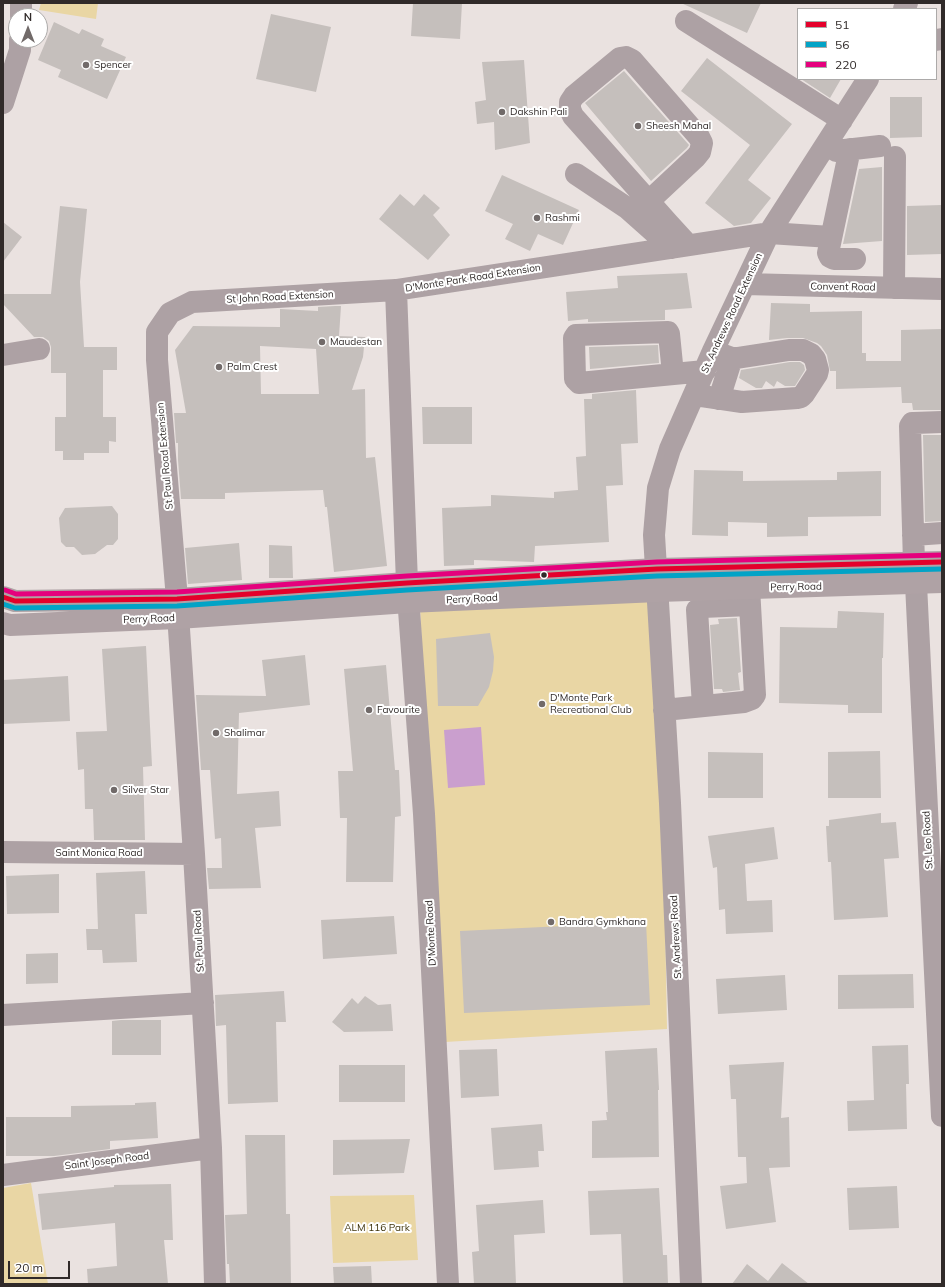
<!DOCTYPE html>
<html>
<head>
<meta charset="utf-8">
<style>
  body { margin:0 }
  #map { position:relative; width:945px; height:1287px; overflow:hidden; background:#eae2e0; font-family:Mulish,sans-serif }
  canvas { display:block }
  .frame { position:absolute; inset:0; border:4px solid #302a29; pointer-events:none }
  .legend { position:absolute; left:797px; top:8px; width:140px; height:72px; box-sizing:border-box; background:#fff; border:1px solid #acaaa9; margin:0; padding:5px 7px; list-style:none; font-size:12px; color:#302a29 }
  .legend li { display:flex; align-items:center; gap:8px; height:20px }
  .legend b { width:20px; border:1px solid #acaaa9 }
  .north { position:absolute; left:8px; top:8px; width:40px; height:40px; box-sizing:border-box; background:#fff; border:1px solid #acaaa9; border-radius:50%; rotate:0deg; font-size:11px; font-weight:700; line-height:16px; text-align:center; color:#302a29 }
  .north::after { content:''; display:block; margin:auto; width:14px; height:18px; background:#716a69; clip-path:polygon(50% 0,100% 100%,50% 72%,0 100%) }
  .scale { position:absolute; left:8px; top:1261px; width:62px; height:18px; box-sizing:border-box; border:2px solid #302a29; border-top:0; padding-left:5px; font-size:12px; line-height:14px; white-space:nowrap; color:#302a29; -webkit-text-stroke:3px #fff; paint-order:stroke }
</style>
</head>
<body>
<div id="map">
<canvas width="945" height="1287"></canvas>
<div class="frame"></div>
<ul class="legend">
<li><b style="height:5px;background:#e4002b"></b>51</li>
<li><b style="height:5px;background:#02a3c6"></b>56</li>
<li><b style="height:5px;background:#e5007d"></b>220</li>
</ul>
<div class="north">N</div>
<div class="scale">20 m</div>
</div>
<script>
const context = document.querySelector('canvas').getContext('2d');
context.lineJoin = 'round';
function fillPath(path, color) {
  context.fillStyle = color;
  context.fill(path, 'evenodd');
}
function shape(rows) {
  const path = new Path2D();
  for (const r of rows) {
    path.moveTo(r[0], r[1]);
    for (let i = 2; i < r.length; i += 2) path.lineTo(r[i], r[i + 1]);
  }
  return path;
}
function trace(path, color, width, dash) {
  context.strokeStyle = color;
  context.lineWidth = width;
  context.lineCap = dash ? 'butt' : 'round';
  context.setLineDash(dash || []);
  context.stroke(path);
}
function drawText(font, color, halo, rows, align = 'center') {
  context.font = font + ' Mulish,sans-serif';
  context.lineWidth = 4;
  context.setLineDash([]);
  context.textBaseline = 'middle';
  context.strokeStyle = halo;
  context.fillStyle = color;
  for (const [text, x, y, turn = 0] of rows) {
    context.save();
    context.translate(x, y);
    context.rotate((+turn || 0) * Math.PI / 180);
    context.textAlign = isNaN(turn) ? turn : align;
    if (halo) context.strokeText(text, 0, 0);
    context.fillText(text, 0, 0);
    context.restore();
  }
}
fillPath(shape([
  [41,3,98,3,96,19,39,10],
  [655,598,663,803,667,1029,445,1042,429,814,420,605],
  [31,1183,48,1284,3,1284,3,1188],
  [414,1195,418,1260,333,1263,330,1196]
]), '#e9d6a4');
fillPath(shape([
  [481,727,485,785,448,788,444,730]
]), '#ca9fce');
fillPath(shape([
  [413,3,462,3,460,39,411,36],
  [681,3,761,3,747,33],
  [271,14,331,27,316,92,256,79],
  [54,22,79,34,82,29,104,39,101,46,126,57,107,99,58,77,61,70,38,60],
  [707,58,792,124,748,180,771,198,751,223,734,226,705,203,750,145,681,91],
  [524,60,530,143,495,150,494,122,477,124,475,102,486,100,482,62],
  [624,71,689,145,687,148,651,181,585,103],
  [801,79,841,79,830,98],
  [890,97,922,97,922,137,890,138],
  [882,167,882,241,843,244,859,169],
  [502,175,579,210,563,245,538,234,530,251,505,239,513,224,485,211],
  [400,194,414,206,424,194,440,208,433,215,450,235,428,260,379,219],
  [942,205,942,254,907,255,907,206],
  [60,206,87,209,80,282,84,347,117,347,117,370,103,370,103,417,116,417,116,442,109,441,109,453,84,453,84,460,63,460,63,451,55,451,55,417,66,417,66,373,51,373,51,347,49,341,43,337,34,337,3,304,3,294,51,294],
  [3,222,22,237,3,262],
  [687,273,692,308,665,310,665,320,588,322,588,319,568,321,566,292,618,288,617,276],
  [771,303,810,304,810,312,862,311,862,353,866,353,866,361,901,361,901,330,942,329,942,410,913,410,912,403,902,403,901,387,836,389,836,371,830,371,827,355,821,346,817,343,803,338,787,338,769,340],
  [335,306,341,306,339,336,365,337,363,357,352,390,365,389,366,458,375,457,387,566,334,572,327,507,325,507,323,490,225,493,225,499,181,499,178,460,178,443,176,443,174,413,186,413,175,350,193,326,280,327,280,309,318,311,318,307],
  [260,346,316,349,319,394,261,394],
  [658,345,659,363,590,369,589,347],
  [790,362,800,362,804,365,805,370,795,386,785,386,777,381,774,387,766,381,762,388,756,388,739,378,741,370],
  [636,390,638,443,621,444,623,485,606,486,609,542,535,546,534,562,474,560,474,565,444,566,442,508,491,506,491,495,554,498,554,492,578,490,576,457,586,456,584,399,592,399,592,394],
  [422,407,472,407,472,444,423,444],
  [923,435,942,435,942,521,925,522],
  [694,470,743,471,743,481,837,480,837,472,881,471,881,516,808,517,808,536,767,537,767,523,728,522,728,536,692,535],
  [112,506,118,514,118,539,113,545,107,545,95,554,82,555,74,547,66,547,61,542,59,518,65,508],
  [239,543,242,580,188,584,185,548],
  [269,545,292,546,293,578,269,578],
  [838,611,884,613,883,658,882,658,882,713,848,713,848,705,779,703,780,627,837,628],
  [737,618,741,672,738,673,740,690,723,692,722,689,714,689,710,625,719,624,718,619],
  [490,633,494,657,493,671,489,687,478,706,438,706,436,639],
  [146,646,152,766,143,767,145,840,94,840,93,809,85,809,84,769,78,770,76,732,107,731,102,649],
  [305,655,310,705,239,713,237,794,279,791,281,826,255,828,261,888,209,889,207,868,222,868,221,838,215,839,210,770,201,770,196,695,266,696,262,660],
  [386,665,395,770,399,770,401,816,395,817,393,882,346,882,347,818,340,818,338,771,353,771,344,669],
  [68,676,70,721,3,724,3,680],
  [880,751,881,798,828,798,828,752],
  [708,752,763,753,763,798,708,798],
  [881,813,881,823,896,822,899,858,884,859,888,917,834,920,831,862,828,862,826,826,829,826,829,820],
  [774,827,778,859,745,864,747,901,772,900,773,932,726,934,725,909,719,910,717,867,713,868,708,836],
  [145,871,147,914,135,914,137,962,103,963,102,950,87,950,86,929,98,929,96,873],
  [59,874,59,913,7,914,6,876],
  [394,916,397,954,323,959,321,920],
  [646,922,650,1005,464,1013,460,931],
  [58,953,58,983,26,984,26,954],
  [913,974,914,1008,838,1009,838,975],
  [785,975,787,1010,718,1014,716,979],
  [284,991,286,1022,276,1022,278,1102,228,1104,226,1025,216,1026,215,995],
  [365,996,378,1005,391,1004,393,1031,344,1032,332,1022,352,998,358,1004],
  [121,1020,161,1020,161,1055,112,1055,112,1021],
  [908,1045,909,1084,906,1084,907,1129,848,1131,847,1101,874,1100,872,1046],
  [657,1048,659,1090,658,1090,659,1157,592,1158,592,1121,607,1120,606,1112,608,1112,605,1051],
  [497,1049,499,1096,461,1098,459,1050],
  [784,1062,781,1118,789,1117,790,1167,769,1168,776,1222,726,1229,720,1186,747,1183,746,1157,738,1157,736,1099,731,1099,729,1065],
  [339,1065,405,1065,405,1102,339,1102],
  [156,1102,158,1138,110,1141,110,1149,54,1156,6,1156,6,1117,71,1117,71,1106,135,1105,135,1103],
  [542,1124,544,1151,538,1151,539,1167,494,1170,491,1128],
  [245,1135,285,1135,286,1214,290,1214,291,1284,230,1284,229,1264,227,1264,225,1215,247,1214],
  [410,1139,404,1173,333,1175,333,1140],
  [171,1184,173,1240,164,1240,168,1284,88,1284,87,1269,117,1266,115,1223,42,1230,38,1194,114,1187,114,1185],
  [897,1186,899,1228,849,1230,847,1188],
  [659,1188,663,1255,667,1255,668,1284,623,1284,621,1234,590,1235,588,1191],
  [543,1200,545,1233,514,1235,516,1284,474,1284,472,1252,479,1251,476,1205],
  [782,1263,809,1284,732,1284,747,1264,768,1281],
  [371,1266,372,1284,334,1284,333,1267]
]), '#c5bfbc');
trace(shape([
  [904,9,907,3],
  [21,16,21,3],
  [686,21,842,120],
  [936,40,942,39],
  [3,103,20,50,20,40],
  [850,149,828,253,830,257,834,259,855,259],
  [836,151,880,146],
  [576,174,627,208,672,248],
  [649,201,696,157,700,152,702,143,699,137,632,60,626,57,620,58,574,96,570,102,570,109,573,116,668,223,688,245],
  [745,284,942,289],
  [894,288,895,157],
  [396,290,407,583,424,814,448,1284],
  [3,355,39,349],
  [673,374,669,334,668,332,576,335,574,338,575,379,579,383,705,371],
  [695,395,742,402,797,398,801,397,804,394,817,374,818,370,815,359,811,354,803,350,789,350,737,358,732,358,713,351],
  [719,399,732,358],
  [942,422,914,423,912,423,910,426,914,563,916,584,942,1116],
  [913,535,942,533],
  [703,706,697,610,702,607,750,605],
  [664,710,744,702,752,699,755,695,748,569],
  [3,852,194,854],
  [3,1015,203,1003],
  [3,1175,211,1148],
  [215,1284,211,1148,194,854,177,599,157,360,157,332,170,313,192,302,396,290,769,233,831,237],
  [691,1284,670,803,654,535,658,488,670,449,713,351,769,233,868,79]
]), '#ada1a4', 22);
trace(shape([
  [3,597,15,601,177,599,407,583,657,569,942,562],
  [3,623,10,625,178,618,408,602,658,591,942,582]
]), '#afa2a5', 22);
trace(shape([
  [3,597,15,601,177,599,407,583,657,569,942,562]
]), '#e4002b', 5);
trace(shape([
  [3,604,15,608,177,606,407,590,657,576,942,569]
]), '#02a3c6', 5);
trace(shape([
  [5,590,16,594,177,592,407,576,657,562,942,555]
]), '#e5007d', 5);
for (const [x, y, r, color] of [
  [86,65,4,"#716a69"],
  [502,112,4,"#716a69"],
  [638,126,4,"#716a69"],
  [537,218,4,"#716a69"],
  [322,342,4,"#716a69"],
  [219,367,4,"#716a69"],
  [544,575,3.5,"#302a29"],
  [542,704,4,"#716a69"],
  [369,710,4,"#716a69"],
  [216,733,4,"#716a69"],
  [114,790,4,"#716a69"],
  [551,922,4,"#716a69"]
]) {
  const dot = new Path2D();
  dot.arc(x, y, r, 0, 2 * Math.PI);
  context.fillStyle = color;
  context.fill(dot);
  trace(dot, '#fff', 1.5);
}
drawText('10px', '#302a29', '#fff', [
  ["Spencer",94,65],
  ["Dakshin Pali",510,112],
  ["Sheesh Mahal",646,126],
  ["Rashmi",545,218],
  ["Maudestan",330,342],
  ["Palm Crest",227,367],
  ["D'Monte Park",550,698],
  ["Recreational Club",550,710],
  ["Favourite",377,710],
  ["Shalimar",224,733],
  ["Silver Star",122,790],
  ["Bandra Gymkhana",559,922]
], 'left');
drawText('10px', '#302a29', '#fff', [
  ["D'Monte Park Road Extension",473,278,-9],
  ["Convent Road",843,287,1],
  ["St John Road Extension",280,297,-3],
  ["St. Andrews Road Extension",732,313,-65],
  ["St Paul Road Extension",165,456,-95],
  ["Perry Road",796,587,-1],
  ["Perry Road",472,599,-3],
  ["Perry Road",149,619,-2],
  ["St. Leo Road",928,840,-93],
  ["Saint Monica Road",99,853],
  ["D'Monte Road",431,933,-93],
  ["St. Andrews Road",676,937,-93],
  ["St. Paul Road",199,941,-93],
  ["Saint Joseph Road",107,1161,-7]
]);
drawText('10px', '#3e330b', '#fff', [
  ["ALM 116 Park",377,1228]
]);
</script>
</body>
</html>
